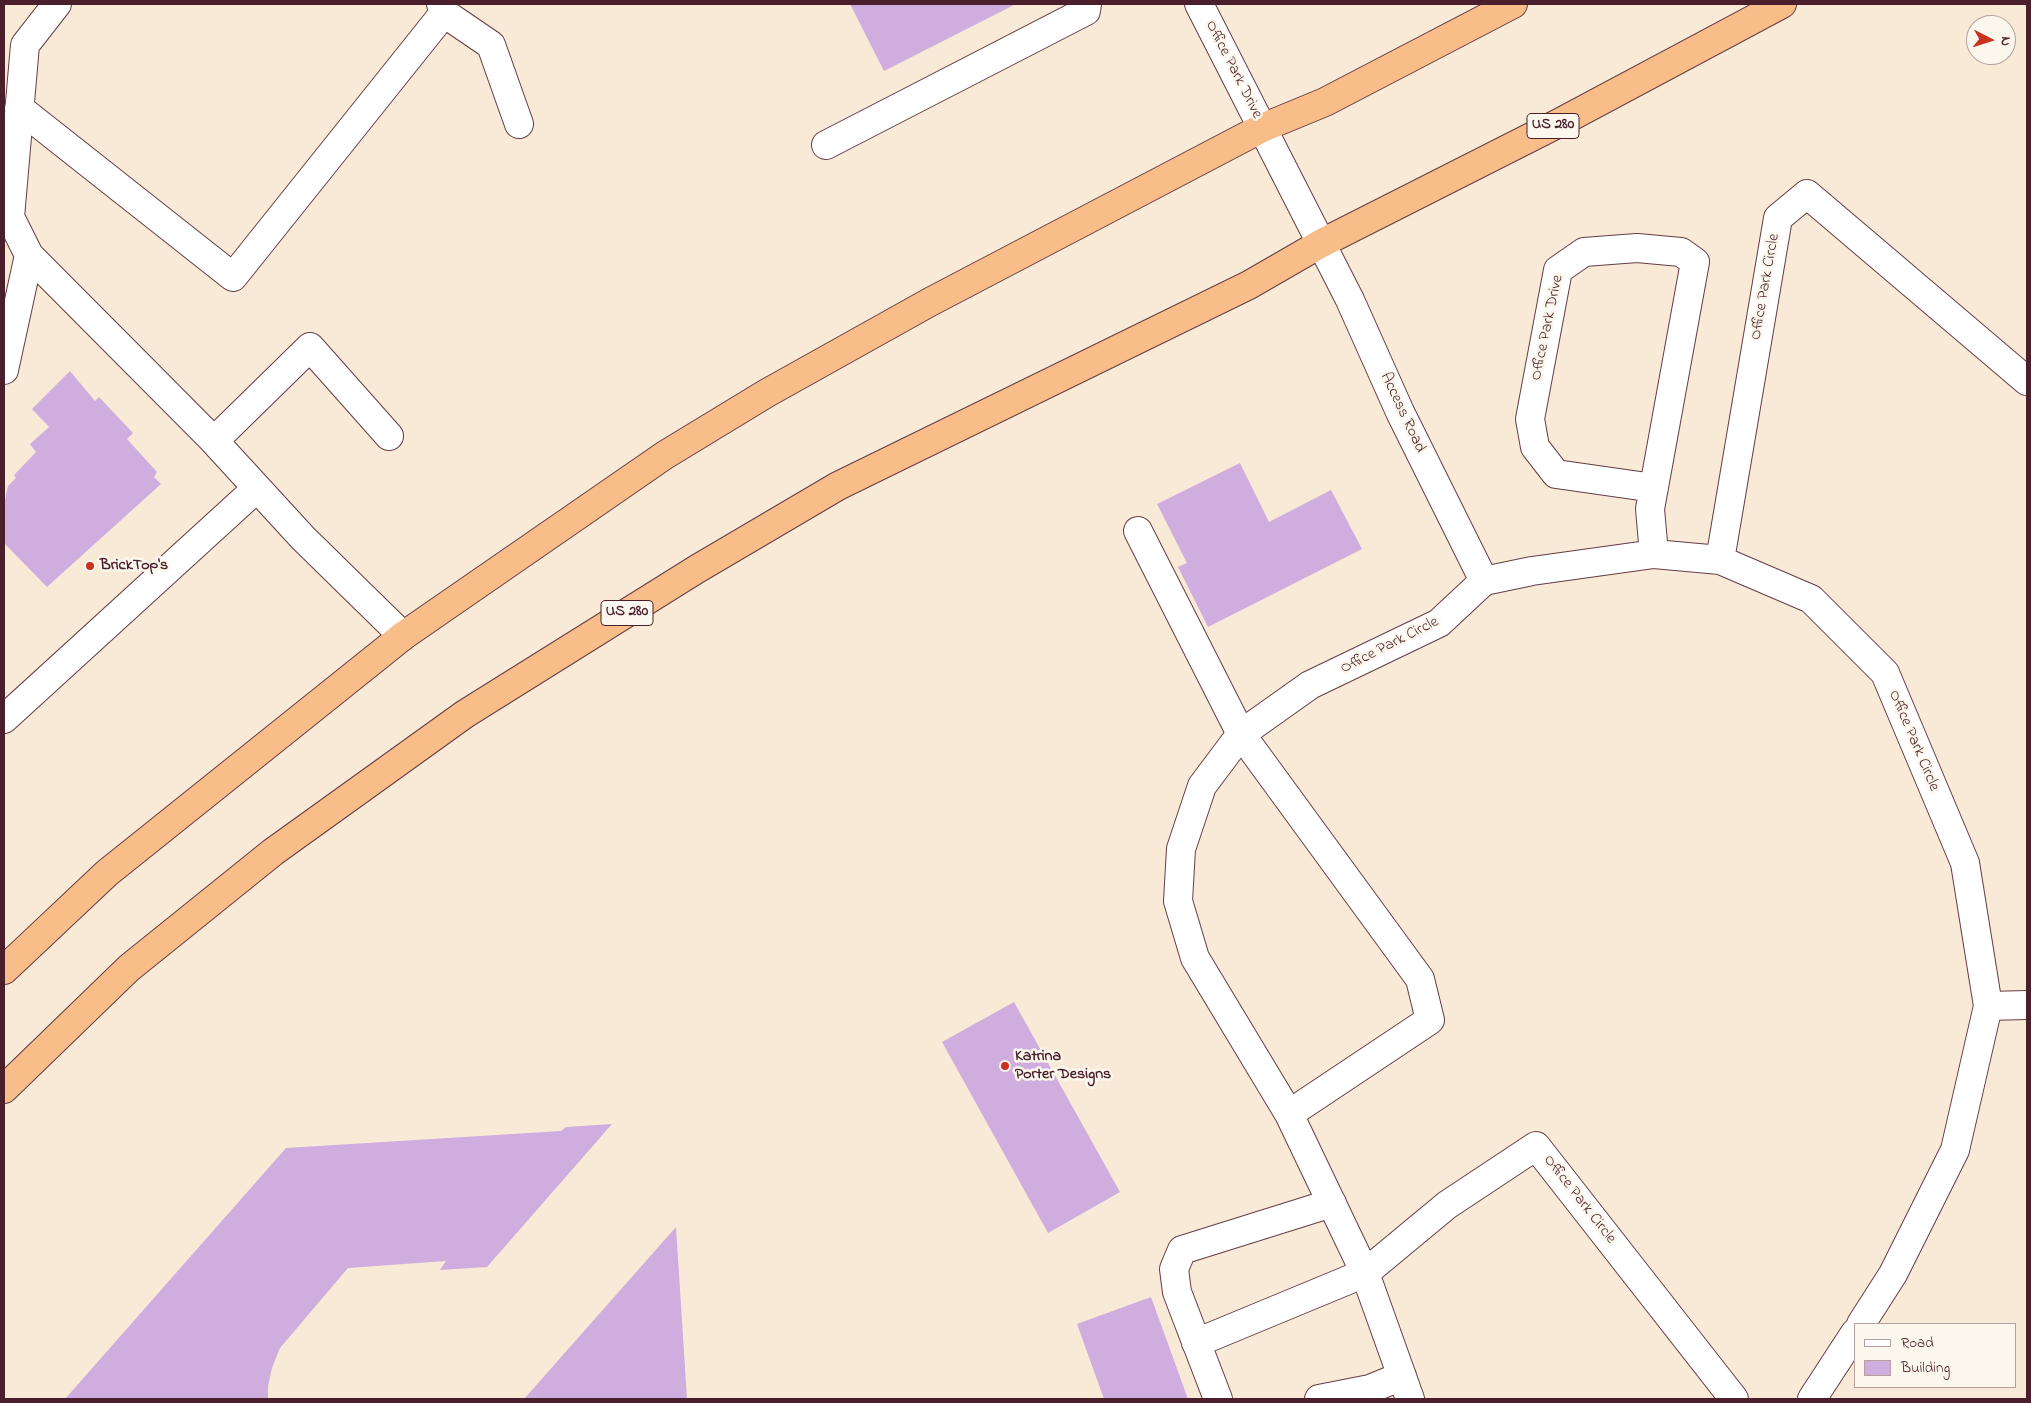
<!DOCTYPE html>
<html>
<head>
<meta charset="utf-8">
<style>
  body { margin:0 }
  #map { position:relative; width:2031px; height:1403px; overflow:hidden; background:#f8ead7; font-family:"Indie Flower",sans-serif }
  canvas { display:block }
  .frame { position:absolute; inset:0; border:5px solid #4a1f2b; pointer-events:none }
  .legend { position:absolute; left:1854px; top:1323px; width:162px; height:65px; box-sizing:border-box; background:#fbf7ec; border:1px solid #b4a19f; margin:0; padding:6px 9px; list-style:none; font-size:15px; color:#4a1f2b }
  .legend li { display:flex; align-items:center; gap:10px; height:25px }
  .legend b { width:25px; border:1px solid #b4a19f }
  .north { position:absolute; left:1966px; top:15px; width:50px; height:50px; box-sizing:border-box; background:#fbf7ec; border:1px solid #b4a19f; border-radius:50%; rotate:95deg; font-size:14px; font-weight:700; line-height:20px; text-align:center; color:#4a1f2b }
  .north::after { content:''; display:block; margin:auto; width:18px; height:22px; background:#c8321e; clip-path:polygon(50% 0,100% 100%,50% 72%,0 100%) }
</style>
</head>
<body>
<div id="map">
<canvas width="2031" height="1403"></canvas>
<div class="frame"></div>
<ul class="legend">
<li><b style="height:6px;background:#fff"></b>Road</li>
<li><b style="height:14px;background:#d0addf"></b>Building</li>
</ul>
<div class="north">N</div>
</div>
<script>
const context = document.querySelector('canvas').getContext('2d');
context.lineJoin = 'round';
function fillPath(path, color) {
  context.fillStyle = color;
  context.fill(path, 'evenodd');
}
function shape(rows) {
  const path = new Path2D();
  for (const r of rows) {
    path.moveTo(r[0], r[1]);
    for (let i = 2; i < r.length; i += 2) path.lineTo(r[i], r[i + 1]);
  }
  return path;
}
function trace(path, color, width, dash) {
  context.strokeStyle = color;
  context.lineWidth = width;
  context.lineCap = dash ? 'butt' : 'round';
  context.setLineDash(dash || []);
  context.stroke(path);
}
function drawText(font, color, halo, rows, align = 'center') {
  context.font = font + ' "Indie Flower",sans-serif';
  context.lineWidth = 5;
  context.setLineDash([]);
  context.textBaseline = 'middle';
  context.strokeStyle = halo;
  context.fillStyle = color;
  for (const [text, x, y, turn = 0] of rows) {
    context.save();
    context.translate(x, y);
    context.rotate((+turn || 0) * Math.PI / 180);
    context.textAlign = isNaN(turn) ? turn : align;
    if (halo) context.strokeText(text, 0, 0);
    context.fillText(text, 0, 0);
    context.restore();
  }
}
fillPath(shape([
  [850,4,1016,4,884,71],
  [70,371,95,401,99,397,133,433,127,439,157,472,154,477,161,484,47,587,4,543,4,505,8,486,16,478,14,475,36,452,30,444,49,427,32,409],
  [1240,463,1269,522,1331,490,1362,549,1208,627,1178,567,1187,563,1157,504],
  [1014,1002,1120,1192,1048,1233,942,1042],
  [612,1124,487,1267,440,1270,446,1261,348,1268,280,1348,272,1368,268,1386,268,1399,65,1399,286,1148,561,1131,566,1127],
  [676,1227,687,1399,524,1399],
  [1151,1297,1188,1399,1104,1399,1077,1324]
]), '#d0addf');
const minor = shape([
  [57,4,25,45,10,217,29,255,214,441,303,538,403,636],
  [441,4,444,13,491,45,519,124],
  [1199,4,1350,300,1400,412,1484,581],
  [19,108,233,277,444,13],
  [826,145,1086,11,1087,4],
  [4,370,29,255],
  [214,441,310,347,389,436],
  [1654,488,1556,474,1535,447,1530,419,1558,270,1584,252,1637,248,1681,252,1695,262,1650,509,1654,554],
  [1138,531,1241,734,1420,979,1430,1020,1289,1114],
  [1720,560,1778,218,1807,194,2027,381],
  [4,719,257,488],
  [1988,1006,2027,1005],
  [1196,1343,1365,1273,1447,1205,1536,1146,1734,1399],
  [1218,1399,1177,1292,1174,1269,1182,1250,1332,1203],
  [1319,1399,1370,1389,1402,1376],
  [1410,1399,1365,1273,1289,1114,1195,958,1178,901,1181,849,1202,786,1241,734,1310,685,1439,623,1484,581,1532,571,1654,554,1720,560,1811,599,1885,673,1965,863,1988,1006,1955,1150,1893,1274,1861,1324],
  [1812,1399,1855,1333]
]);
const highway = shape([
  [4,970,107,873,403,636,665,455,767,393,930,302,1262,128,1325,102,1513,4],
  [4,1089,129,968,273,852,465,714,697,569,838,486,1249,285,1320,244,1559,123,1782,4]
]);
trace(minor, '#643d45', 30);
trace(highway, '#643d45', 30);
trace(minor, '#fff', 28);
trace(highway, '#f8bd89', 28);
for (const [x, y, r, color] of [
  [90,566,5,"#c8321e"],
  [1005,1066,5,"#c8321e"]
]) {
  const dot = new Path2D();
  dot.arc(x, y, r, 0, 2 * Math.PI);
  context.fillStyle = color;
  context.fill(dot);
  trace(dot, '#fbf7ec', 2);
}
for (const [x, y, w] of [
  [1553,126,52],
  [627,613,52]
]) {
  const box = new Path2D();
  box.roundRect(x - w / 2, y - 12.5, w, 25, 4);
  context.fillStyle = '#fbf7ec';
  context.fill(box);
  trace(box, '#4a1f2b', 1);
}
drawText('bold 15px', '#4a1f2b', null, [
  ["US 280",1553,126],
  ["US 280",627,613]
]);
drawText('16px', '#4a1f2b', '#fbf7ec', [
  ["Office Park Drive",1233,70,63],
  ["Office Park Circle",1766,287,-80],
  ["Office Park Drive",1548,328,-78],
  ["Access Road",1402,413,65],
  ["Office Park Circle",1390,646,-27],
  ["Office Park Circle",1913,741,67],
  ["Office Park Circle",1579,1200,52]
]);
drawText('bold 16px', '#4a1f2b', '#fbf7ec', [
  ["BrickTop's",100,566],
  ["Katrina",1015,1057],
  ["Porter Designs",1015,1075]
], 'left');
</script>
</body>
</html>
